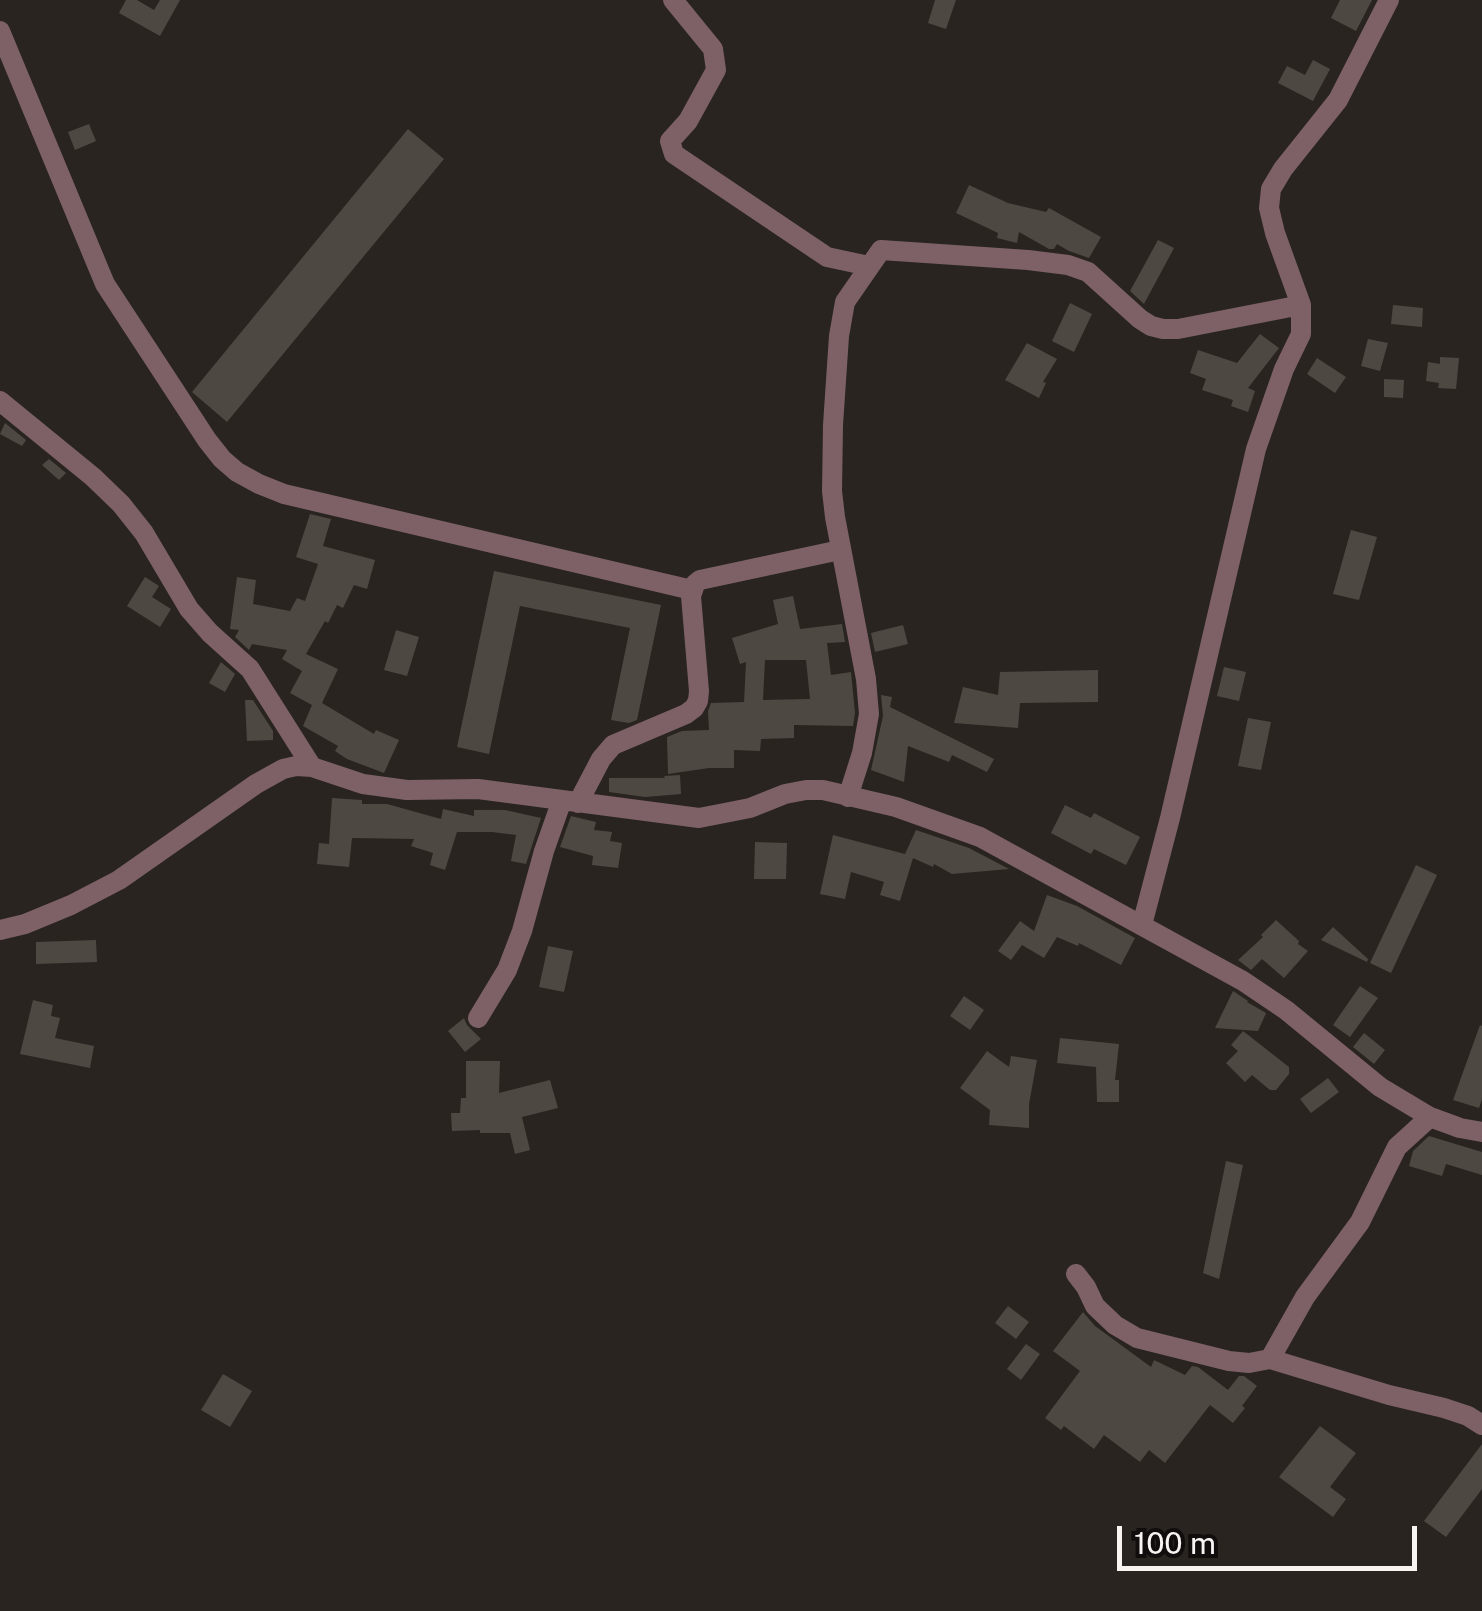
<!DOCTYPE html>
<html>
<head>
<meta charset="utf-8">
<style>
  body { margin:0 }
  #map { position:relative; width:1482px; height:1611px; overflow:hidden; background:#29241f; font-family:"Public Sans",sans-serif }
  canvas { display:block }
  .scale { position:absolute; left:1117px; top:1526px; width:300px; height:45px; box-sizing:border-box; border:5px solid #f8f4f1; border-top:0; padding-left:12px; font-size:30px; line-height:35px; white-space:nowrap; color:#f8f4f1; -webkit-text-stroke:8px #100d0c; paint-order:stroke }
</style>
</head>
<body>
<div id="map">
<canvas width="1482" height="1611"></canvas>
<div class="scale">100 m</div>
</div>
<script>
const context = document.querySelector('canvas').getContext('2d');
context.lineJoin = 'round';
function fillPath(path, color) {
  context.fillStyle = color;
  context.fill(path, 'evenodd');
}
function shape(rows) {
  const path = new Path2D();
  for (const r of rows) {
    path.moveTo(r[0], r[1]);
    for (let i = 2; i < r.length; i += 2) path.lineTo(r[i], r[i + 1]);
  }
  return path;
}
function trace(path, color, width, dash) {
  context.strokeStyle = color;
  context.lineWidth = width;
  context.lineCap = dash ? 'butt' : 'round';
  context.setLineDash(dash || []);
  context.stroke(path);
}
fillPath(shape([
  [126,0,137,0,154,10,160,0,180,0,160,36,119,13],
  [935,0,956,0,946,29,928,23],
  [1340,0,1372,0,1356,31,1331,18],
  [1313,60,1330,69,1313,101,1278,83,1287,66,1305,75],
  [89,124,96,141,75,150,68,132],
  [408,129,444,159,227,422,192,392],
  [969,185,1008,203,1046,212,1049,208,1101,237,1089,258,1069,251,1057,244,1054,249,1049,249,1019,232,1017,243,997,238,998,233,956,213],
  [1158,240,1174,248,1144,304,1130,291],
  [1070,303,1092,314,1074,352,1052,341],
  [1393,305,1423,308,1422,327,1391,324],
  [1260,334,1279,348,1248,388,1255,391,1248,412,1231,406,1233,400,1202,390,1206,379,1190,373,1198,350,1237,363],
  [1368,339,1388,343,1380,371,1361,366],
  [1027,343,1057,359,1043,382,1046,383,1039,398,1005,380],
  [1440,357,1459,358,1456,389,1438,388,1439,383,1426,381,1428,362,1440,364],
  [1317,358,1346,377,1335,393,1307,374],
  [1384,379,1404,380,1403,398,1384,397],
  [5,423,26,440,22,446,0,434],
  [49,459,66,473,59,480,42,465],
  [310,514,331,519,323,546,375,560,367,589,354,585,343,608,337,605,328,623,325,621,306,654,338,669,322,703,374,734,376,730,399,740,384,773,347,759,335,751,338,746,303,726,312,705,290,693,302,671,282,659,287,650,252,644,249,650,235,637,239,630,230,629,237,577,256,580,253,604,290,611,297,598,305,601,318,564,296,557],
  [1351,530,1377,537,1359,600,1333,594],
  [494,571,661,605,637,720,629,723,611,720,630,628,520,606,489,754,457,747],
  [145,577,159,586,152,597,171,609,160,627,127,606],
  [793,596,800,629,842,624,845,642,827,643,831,675,851,672,855,713,853,726,794,725,794,738,761,739,760,751,734,750,734,768,709,768,668,774,667,737,682,731,709,730,708,711,711,703,744,702,746,662,740,664,732,638,778,624,773,600],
  [765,660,806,660,810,699,763,700],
  [903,625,908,644,875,652,871,633],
  [396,630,419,637,407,676,384,670],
  [221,662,235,674,225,692,209,683],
  [1224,667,1246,672,1239,701,1217,696],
  [1098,670,1098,702,1020,703,1018,728,954,723,963,687,998,695,1000,672],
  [881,695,892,697,890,707,994,759,987,772,952,755,949,762,908,746,904,782,871,770,883,716],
  [245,700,253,700,273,731,273,740,247,741],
  [1248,718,1271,722,1261,770,1238,766],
  [680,775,681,794,645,797,609,792,609,778,665,778,664,776],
  [332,798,362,800,362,804,387,804,441,819,443,809,474,816,474,810,505,810,541,818,526,864,511,861,516,835,492,832,457,832,445,870,430,865,433,853,411,846,414,839,352,838,349,867,317,864,319,843,329,844],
  [1065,805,1091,818,1094,813,1140,837,1126,865,1094,849,1091,854,1051,833],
  [571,816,596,822,594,830,612,832,610,841,622,843,618,868,592,865,593,856,560,847],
  [916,830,969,848,1009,869,952,874,934,864,933,867,913,858,900,901,880,895,884,882,851,872,845,899,820,894,833,835,905,854],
  [755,842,787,843,786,879,754,879],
  [1416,865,1437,875,1391,973,1370,963],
  [1047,895,1077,906,1135,938,1121,965,1079,943,1078,946,1057,937,1044,958,1022,945,1011,960,998,951,1020,921,1034,931],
  [1276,920,1299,941,1298,944,1308,951,1284,978,1262,959,1251,970,1238,960,1263,937,1261,935],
  [1333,927,1368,959,1367,962,1321,940],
  [96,940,97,962,36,964,36,942],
  [548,946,573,951,564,992,539,987],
  [1360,986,1378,998,1350,1037,1333,1025],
  [1233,991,1248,1001,1247,1002,1266,1013,1258,1031,1215,1028],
  [964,996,984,1010,970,1030,950,1016],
  [33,1000,53,1005,51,1016,60,1018,55,1038,94,1046,90,1068,20,1054],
  [464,1018,467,1025,481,1039,465,1052,448,1031],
  [1480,1025,1482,1026,1482,1099,1479,1108,1453,1100],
  [1243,1031,1289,1067,1289,1074,1276,1090,1270,1090,1252,1075,1245,1082,1226,1063,1238,1051,1231,1045],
  [1364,1033,1385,1050,1374,1064,1353,1047],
  [1060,1038,1119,1044,1115,1080,1119,1080,1119,1102,1097,1102,1096,1067,1057,1063],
  [987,1051,1009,1067,1011,1056,1037,1060,1029,1104,1029,1128,989,1125,990,1110,960,1088],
  [466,1061,500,1061,499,1093,550,1080,558,1108,522,1117,530,1150,515,1154,510,1133,480,1133,480,1130,452,1131,451,1113,460,1113,461,1098,466,1098],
  [1328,1078,1339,1092,1311,1113,1300,1099],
  [1429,1136,1482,1152,1482,1175,1446,1164,1442,1176,1409,1166,1413,1151],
  [1226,1161,1243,1165,1219,1279,1203,1273],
  [1008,1306,1029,1322,1016,1339,995,1323],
  [1083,1312,1095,1326,1151,1367,1154,1360,1185,1375,1192,1366,1198,1367,1228,1390,1239,1376,1244,1376,1257,1386,1242,1406,1245,1408,1233,1423,1210,1405,1165,1463,1149,1450,1140,1462,1104,1435,1094,1449,1064,1426,1061,1430,1045,1418,1080,1371,1053,1351],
  [1026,1344,1040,1354,1021,1380,1007,1369],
  [223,1374,252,1391,230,1427,201,1410],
  [1320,1426,1356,1453,1330,1487,1346,1499,1333,1517,1279,1477],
  [1482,1444,1482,1489,1446,1537,1424,1521]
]), '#4e4843');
trace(shape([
  [673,0,713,49,716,70,688,121,670,141,674,154,827,257,869,266],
  [0,31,105,284,207,440,222,459,237,472,259,484,284,494,692,590],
  [0,401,93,477,121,504,144,533,189,609,210,633,250,669,312,767],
  [848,797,862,753,869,714,866,679,835,517,832,491,833,425,839,336,845,302,881,250,1028,260,1068,265,1088,272,1140,319,1151,326,1163,329,1178,329,1301,305],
  [578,803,601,759,613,745,686,714,694,708,698,701,699,691,691,596,695,584,700,580,840,550],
  [1142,925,1170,818,1256,449,1284,369,1301,334,1301,305,1275,233,1269,208,1271,189,1283,169,1338,100,1389,0],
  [0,930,25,924,71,905,119,880,256,784,283,769,296,766,312,767,363,784,407,790,478,789,699,818,750,808,785,794,806,790,823,790,896,807,980,837,1243,981,1286,1010,1380,1087,1430,1117,1460,1128,1482,1132],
  [478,1018,507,970,522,931,544,851,562,800],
  [1076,1274,1086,1287,1095,1306,1115,1325,1137,1338,1229,1361,1249,1363,1270,1359,1305,1297,1360,1222,1397,1147,1430,1117],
  [1270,1359,1389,1395,1444,1408,1468,1416,1482,1425]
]), '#7d6166', 20);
</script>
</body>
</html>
